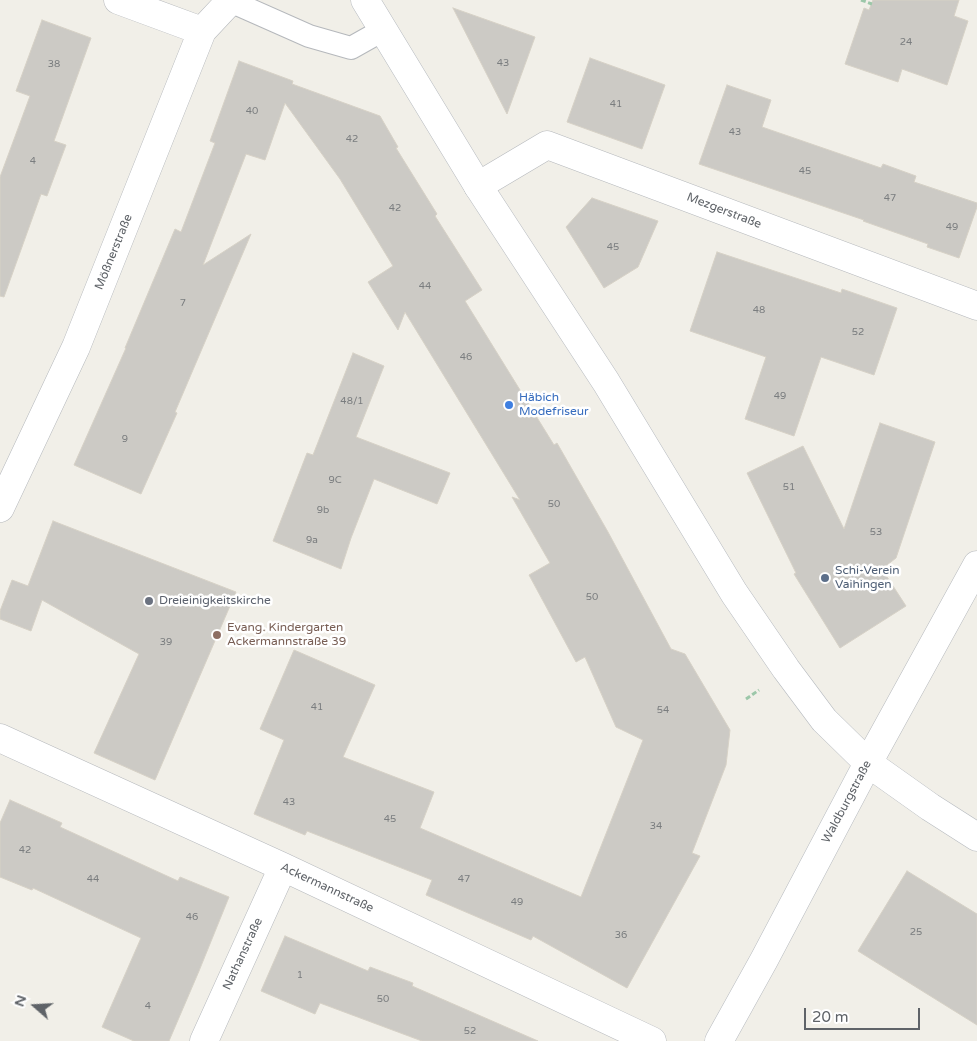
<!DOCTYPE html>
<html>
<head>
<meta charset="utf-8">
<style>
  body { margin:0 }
  #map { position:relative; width:977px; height:1041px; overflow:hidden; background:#f1efe8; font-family:"Varela Round",sans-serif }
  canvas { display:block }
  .north { position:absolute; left:10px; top:981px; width:50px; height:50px; -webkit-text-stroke:4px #fff; paint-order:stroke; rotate:289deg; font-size:14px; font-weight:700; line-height:20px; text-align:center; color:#5f6368 }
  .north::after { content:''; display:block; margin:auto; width:18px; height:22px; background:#5f6368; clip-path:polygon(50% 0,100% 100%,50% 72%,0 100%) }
  .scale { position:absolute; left:804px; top:1008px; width:116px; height:22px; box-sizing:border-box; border:2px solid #5f6368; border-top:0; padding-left:6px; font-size:15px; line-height:18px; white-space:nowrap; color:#5f6368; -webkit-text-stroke:4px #fff; paint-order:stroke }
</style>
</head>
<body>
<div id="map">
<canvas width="977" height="1041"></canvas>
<div class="north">N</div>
<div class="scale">20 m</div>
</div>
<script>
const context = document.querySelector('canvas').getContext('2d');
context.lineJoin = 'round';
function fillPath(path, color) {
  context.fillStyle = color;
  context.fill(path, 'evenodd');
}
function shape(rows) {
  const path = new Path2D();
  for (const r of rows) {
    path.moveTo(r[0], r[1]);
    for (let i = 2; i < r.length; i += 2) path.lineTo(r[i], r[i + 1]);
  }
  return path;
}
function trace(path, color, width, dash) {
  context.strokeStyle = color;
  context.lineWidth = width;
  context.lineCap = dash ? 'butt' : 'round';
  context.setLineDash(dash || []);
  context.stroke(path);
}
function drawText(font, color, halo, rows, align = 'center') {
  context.font = font + ' "Varela Round",sans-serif';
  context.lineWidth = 5;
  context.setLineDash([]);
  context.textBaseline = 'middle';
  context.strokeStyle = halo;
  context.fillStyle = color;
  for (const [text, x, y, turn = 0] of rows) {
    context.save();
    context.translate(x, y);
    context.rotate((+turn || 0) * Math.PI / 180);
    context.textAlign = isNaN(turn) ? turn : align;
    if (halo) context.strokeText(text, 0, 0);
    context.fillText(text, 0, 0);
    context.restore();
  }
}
const building = shape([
  [873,0,959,0,954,16,968,21,947,85,902,69,898,82,845,64,864,8,869,10,873,0],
  [453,8,535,37,507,114,453,8],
  [42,20,91,38,54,141,66,145,47,196,41,194,4,297,0,296,0,177,30,96,16,91,42,20],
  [590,58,665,85,642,149,567,122,590,58],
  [239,61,293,81,292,84,380,116,398,147,396,148,437,214,435,216,482,290,465,301,554,445,557,443,608,532,671,649,685,654,730,730,726,765,692,853,700,856,627,988,533,936,531,940,426,895,432,880,307,831,305,835,254,814,284,740,260,729,294,650,375,685,343,757,434,792,420,828,581,897,643,740,616,727,585,657,576,662,529,575,550,563,512,497,520,500,405,312,398,330,368,282,393,266,340,179,285,103,265,160,246,154,203,265,251,234,175,412,177,413,141,494,74,465,126,348,125,348,175,229,181,232,215,143,210,141,239,61],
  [727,85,771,100,762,127,881,168,883,164,916,176,914,182,977,203,977,207,959,258,927,247,928,244,863,221,864,220,699,164,727,85],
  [592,198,658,221,638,267,604,288,566,227,592,198],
  [717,252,841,293,842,289,897,308,874,375,821,357,794,436,745,419,766,357,690,331,717,252],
  [353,353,384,366,356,437,450,473,437,504,374,479,351,538,341,569,273,541,307,453,313,455,353,353],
  [880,423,935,442,896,558,882,569,906,606,840,648,794,574,796,573,747,473,803,446,844,529,880,423],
  [53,521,236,592,155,780,94,753,139,654,42,600,31,631,0,619,0,611,12,580,28,586,53,521],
  [10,800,62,823,60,827,178,881,180,877,229,897,199,971,169,1041,134,1041,102,1027,141,938,33,888,32,890,0,877,0,823,10,800],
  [907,871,977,914,977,1025,858,951,907,871],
  [285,936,368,971,370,967,413,983,412,986,538,1041,422,1041,320,1003,315,1014,261,991,285,936]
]);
fillPath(building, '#cccac5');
trace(building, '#d6d1c6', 1);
const lane = shape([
  [230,1,309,36,351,48,383,30]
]);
const street = shape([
  [118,0,202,31],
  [478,186,547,145,977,306],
  [0,508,76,347,202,31,231,0],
  [0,738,283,867,652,1041],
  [868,763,977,565],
  [204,1041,283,867]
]);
const secondary = shape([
  [365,0,478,186,606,382,734,593,786,669,824,720,868,763,930,807,977,837],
  [719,1041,764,960,868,763]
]);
trace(lane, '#b5b8bc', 24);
trace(street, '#b5b8bc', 29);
trace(secondary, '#b6babf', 29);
trace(shape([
  [861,0,872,4],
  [746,699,759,690]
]), '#9cc7a9', 3, [5, 2.5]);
trace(lane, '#fff', 22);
trace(street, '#fff', 28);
trace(secondary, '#fff', 28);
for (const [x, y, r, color] of [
  [509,405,5,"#3f7fe0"],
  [825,578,5,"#5c6f8a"],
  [149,601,5,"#6b7280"],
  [217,635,5,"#8d6e63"]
]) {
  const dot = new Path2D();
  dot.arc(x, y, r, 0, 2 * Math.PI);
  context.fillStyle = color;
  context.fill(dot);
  trace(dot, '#fff', 2);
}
drawText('10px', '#7a7d7f', null, [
  ["24",906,42],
  ["43",503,63],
  ["38",54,64],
  ["41",616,104],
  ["40",252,111],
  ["43",735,132],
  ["42",352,139],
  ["4",33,161],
  ["45",805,171],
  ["47",890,198],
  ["42",395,208],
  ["49",952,227],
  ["45",613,247],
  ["44",425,286],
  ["7",183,303],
  ["48",759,310],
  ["52",858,332],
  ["46",466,357],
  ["49",780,396],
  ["48/1",352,401],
  ["9",125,439],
  ["9C",335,480],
  ["51",789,487],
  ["50",554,504],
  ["9b",323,510],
  ["53",876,532],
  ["9a",312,540],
  ["50",592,597],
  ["39",166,642],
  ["41",317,707],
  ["54",663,710],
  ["43",289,802],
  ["45",390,819],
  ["34",656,826],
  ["42",25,850],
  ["44",93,879],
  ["47",464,879],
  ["49",517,902],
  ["46",192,917],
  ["25",916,932],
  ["36",621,935],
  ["1",300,975],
  ["50",383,999],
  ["4",148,1006],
  ["52",470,1031]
]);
drawText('12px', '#5f6368', '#fff', [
  ["Mezgerstraße",724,211,21],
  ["Mößnerstraße",114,252,-68],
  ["Waldburgstraße",847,802,-62],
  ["Ackermannstraße",327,888,25],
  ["Nathanstraße",243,954,-65]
]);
drawText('12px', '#366cbe', '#fff', [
  ["Häbich",519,398],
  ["Modefriseur",519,412]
], 'left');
drawText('12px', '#4e5e75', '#fff', [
  ["Schi-Verein",835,571],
  ["Vaihingen",835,585]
], 'left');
drawText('12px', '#5b616d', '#fff', [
  ["Dreieinigkeitskirche",159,601]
], 'left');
drawText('12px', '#785e54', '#fff', [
  ["Evang. Kindergarten",227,628],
  ["Ackermannstraße 39",227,642]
], 'left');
</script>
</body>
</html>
